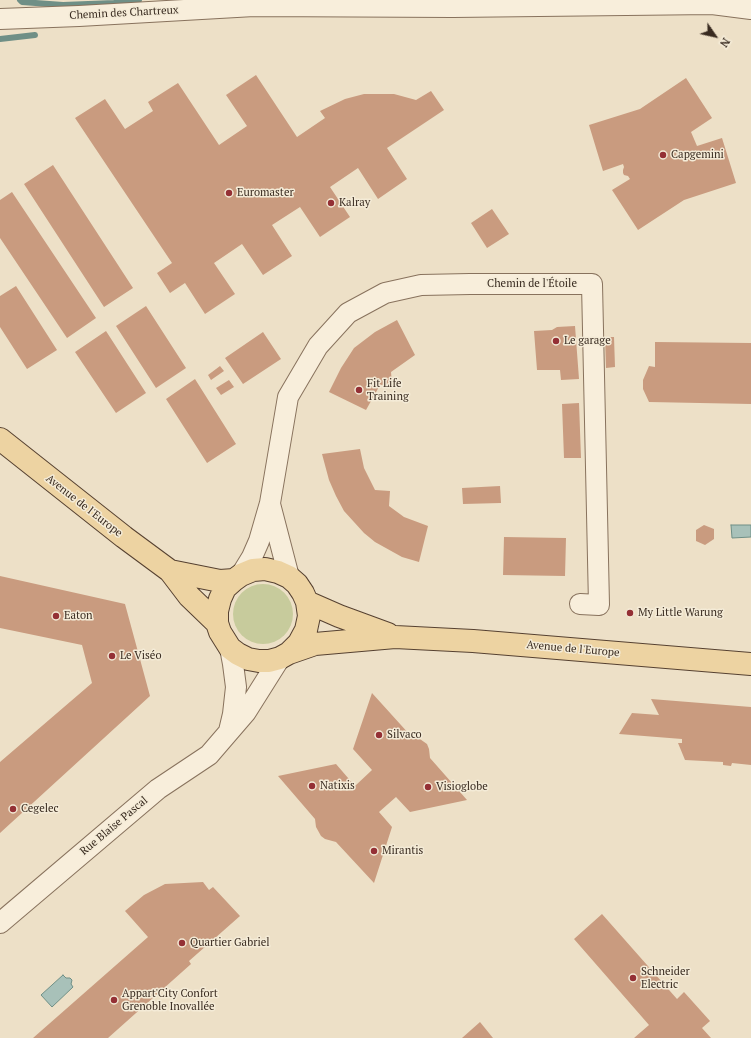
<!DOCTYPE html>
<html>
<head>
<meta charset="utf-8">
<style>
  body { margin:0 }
  #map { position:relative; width:751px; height:1038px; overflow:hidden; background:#ede0c7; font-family:"PT Serif",serif }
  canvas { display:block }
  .north { position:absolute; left:695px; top:16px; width:40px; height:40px; -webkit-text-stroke:3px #f4ebd7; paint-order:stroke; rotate:124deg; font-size:11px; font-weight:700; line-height:16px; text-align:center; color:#392b20 }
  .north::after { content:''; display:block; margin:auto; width:14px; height:18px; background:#392b20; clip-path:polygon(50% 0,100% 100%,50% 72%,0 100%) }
</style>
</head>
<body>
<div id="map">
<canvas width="751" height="1038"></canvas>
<div class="north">N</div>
</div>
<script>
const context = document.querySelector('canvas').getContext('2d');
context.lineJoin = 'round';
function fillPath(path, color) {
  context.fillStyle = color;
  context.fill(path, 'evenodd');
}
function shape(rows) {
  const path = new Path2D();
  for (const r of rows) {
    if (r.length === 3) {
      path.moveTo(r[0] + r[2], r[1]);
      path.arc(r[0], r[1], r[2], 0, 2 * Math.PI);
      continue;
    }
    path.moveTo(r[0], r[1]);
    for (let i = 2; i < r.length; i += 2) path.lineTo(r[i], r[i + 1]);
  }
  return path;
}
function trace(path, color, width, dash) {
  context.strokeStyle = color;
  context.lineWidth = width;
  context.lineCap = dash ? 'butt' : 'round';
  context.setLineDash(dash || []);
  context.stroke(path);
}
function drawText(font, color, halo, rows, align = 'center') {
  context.font = font + ' "PT Serif",serif';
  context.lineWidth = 3;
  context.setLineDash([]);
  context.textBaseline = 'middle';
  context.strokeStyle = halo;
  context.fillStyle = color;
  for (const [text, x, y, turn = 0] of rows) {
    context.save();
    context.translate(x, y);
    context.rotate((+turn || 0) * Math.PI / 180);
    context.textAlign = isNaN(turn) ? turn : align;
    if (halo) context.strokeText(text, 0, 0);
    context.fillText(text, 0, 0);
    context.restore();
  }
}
fillPath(shape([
  [263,614,30]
]), '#c7cb9c');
const water = shape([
  [731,525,751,525,751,537,732,538,731,525],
  [63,975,66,978,70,978,72,980,71,984,73,987,52,1007,41,995,63,975]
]);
fillPath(water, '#a8c1b9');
trace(water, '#6f8f86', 1);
trace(shape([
  [20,0,22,2,63,5,114,3,139,0],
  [0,39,35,35]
]), '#6f8f86', 6);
fillPath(shape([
  [256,75,297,137,325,118,320,111,345,99,364,94,394,94,416,100,431,91,444,110,387,148,407,179,378,199,358,168,330,187,350,217,320,237,300,207,272,225,292,256,263,275,242,244,214,263,235,294,205,314,185,283,170,293,157,273,172,263,75,118,105,99,125,129,153,111,148,102,178,83,219,145,247,126,226,95],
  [686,78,712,118,691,132,697,146,722,138,736,183,684,200,638,230,612,190,630,179,628,176,624,175,623,173,623,170,624,167,623,164,603,171,589,125,640,109],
  [53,165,133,288,104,307,24,184],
  [12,192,96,318,67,338,0,238,0,200],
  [492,209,509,234,487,248,471,223],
  [16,286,57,350,27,369,0,327,0,296],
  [146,306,186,368,156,388,116,326],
  [397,320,415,355,391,372,392,384,380,385,366,410,329,392,341,368,354,348,375,332],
  [575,326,579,379,561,380,560,370,537,370,534,331,552,330,557,327],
  [106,331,146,393,116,413,75,352],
  [263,332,281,359,243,384,225,358],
  [605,337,614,337,615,367,606,368],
  [655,342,751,343,751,404,649,402,643,389,643,380,649,366,655,367],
  [220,366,224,371,211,380,208,375],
  [195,379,236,444,207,463,166,399],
  [229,380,234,387,221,395,216,388],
  [579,403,581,458,564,458,562,404],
  [360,449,364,468,375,490,390,491,389,506,404,517,428,526,419,562,402,557,375,542,364,533,344,511,336,496,329,480,322,454],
  [500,486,501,503,463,504,462,488],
  [704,525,714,529,714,539,705,545,696,541,696,530],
  [504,537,566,538,565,576,503,575],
  [0,576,125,604,150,696,0,833,0,762,92,683,82,645,0,628],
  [372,693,410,735,417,737,427,744,429,749,430,758,467,800,410,812,396,797,379,812,392,827,374,883,336,842,325,839,321,836,316,827,315,819,278,776,336,764,355,786,372,770,353,749],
  [651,699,751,707,751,765,732,763,731,766,723,765,723,762,685,760,678,743,682,743,682,739,619,734,632,713,659,715],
  [203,882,209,890,213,887,240,916,189,961,191,964,108,1038,33,1038,148,937,125,911,144,895,165,884],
  [602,914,677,999,684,992,710,1021,702,1028,711,1038,634,1038,649,1025,574,939],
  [480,1022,493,1038,462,1038]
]), '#c99b7f');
const minor = shape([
  [0,19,79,16,254,6,453,7,712,4,751,9],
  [270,504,289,577],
  [241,575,252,557,259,541,270,503,288,397,318,346,348,313,385,293,421,285,470,284,592,284,599,605,580,604],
  [229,731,233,714,236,687,233,664,230,648],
  [0,923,158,789,209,755,246,712,280,658]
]);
const major = shape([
  [0,439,124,537,170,571,189,596,217,623],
  [170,571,220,581,234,580],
  [307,602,339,616,388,634],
  [289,653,299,643,306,630,309,616,307,602,303,593,297,584,289,577,278,572,265,569,253,570,241,575,234,580,225,588,220,599,217,611,217,623,220,632,230,648,238,654,248,659,259,661,269,661,280,658,289,653,315,644,395,637,473,641,751,664]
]);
trace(minor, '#88725d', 22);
trace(major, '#564131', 24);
trace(minor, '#f8eedb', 20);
trace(major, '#edd3a2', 22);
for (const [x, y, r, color] of [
  [663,155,4,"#943035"],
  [229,193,4,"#943035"],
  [331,203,4,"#943035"],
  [556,341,4,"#943035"],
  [359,390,4,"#943035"],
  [630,613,4,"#943035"],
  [56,616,4,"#943035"],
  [112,656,4,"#943035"],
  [379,735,4,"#943035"],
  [312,786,4,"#943035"],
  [428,787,4,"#943035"],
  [13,809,4,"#943035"],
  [374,851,4,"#943035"],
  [182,943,4,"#943035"],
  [633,978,4,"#943035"],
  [114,1000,4,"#943035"]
]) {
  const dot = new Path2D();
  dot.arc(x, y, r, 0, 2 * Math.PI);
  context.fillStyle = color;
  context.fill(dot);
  trace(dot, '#f4ebd7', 1.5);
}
drawText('11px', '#392b20', '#f4ebd7', [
  ["Chemin des Chartreux",124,13,-3],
  ["Chemin de l'Étoile",532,284],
  ["Avenue de l'Europe",84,506,38],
  ["Avenue de l'Europe",573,649,5],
  ["Rue Blaise Pascal",114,826,-40]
]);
drawText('11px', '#392b20', '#f4ebd7', [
  ["Capgemini",671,155],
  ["Euromaster",237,193],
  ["Kalray",339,203],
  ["Le garage",564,341],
  ["Fit Life",367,384],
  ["Training",367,397],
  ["My Little Warung",638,613],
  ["Eaton",64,616],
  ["Le Viséo",120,656],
  ["Silvaco",387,735],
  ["Natixis",320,786],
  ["Visioglobe",436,787],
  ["Cegelec",21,809],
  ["Mirantis",382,851],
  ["Quartier Gabriel",190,943],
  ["Schneider",641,972],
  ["Electric",641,985],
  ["Appart'City Confort",122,994],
  ["Grenoble Inovallée",122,1007]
], 'left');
</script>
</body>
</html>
